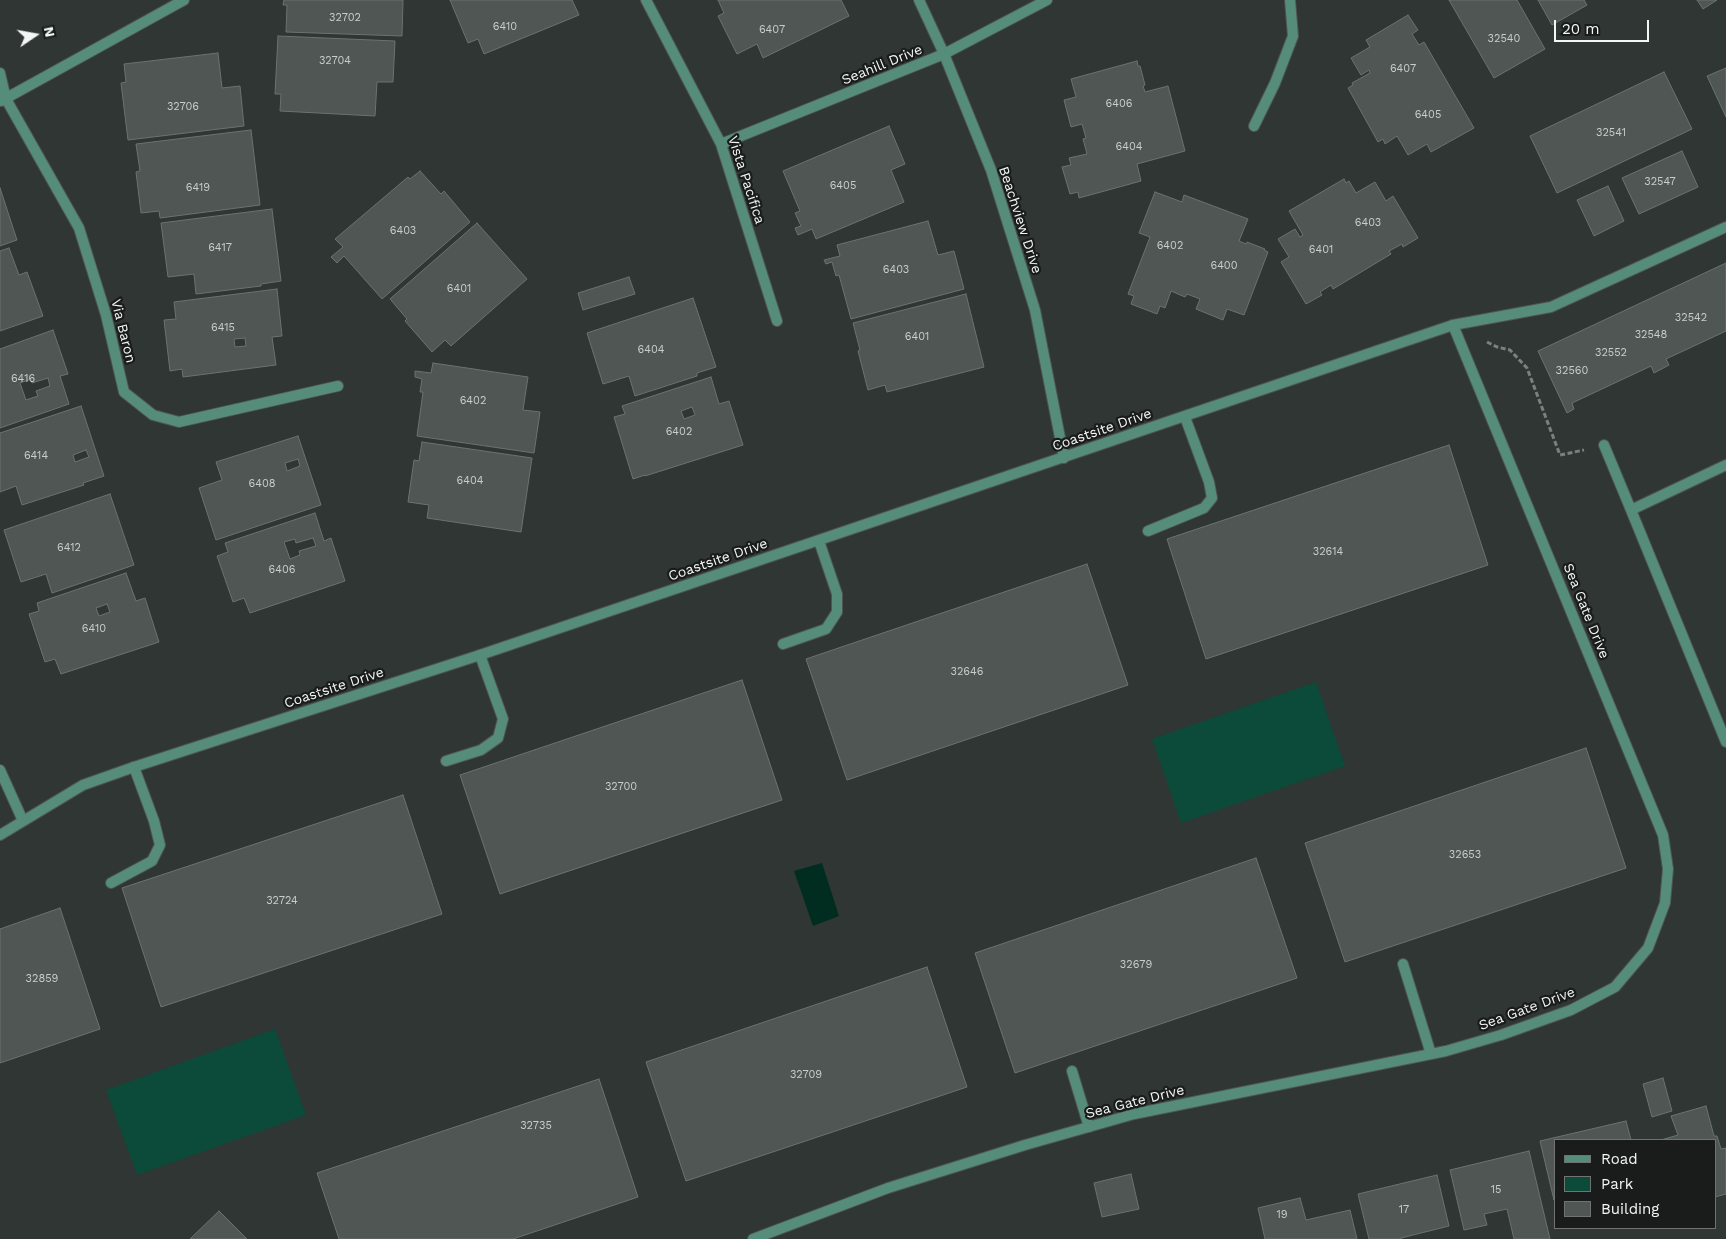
<!DOCTYPE html>
<html>
<head>
<meta charset="utf-8">
<style>
  body { margin:0 }
  #map { position:relative; width:1726px; height:1239px; overflow:hidden; background:#2f3633; font-family:"Work Sans",sans-serif }
  canvas { display:block }
  .legend { position:absolute; left:1554px; top:1139px; width:162px; height:90px; box-sizing:border-box; background:#191c1b; border:1px solid #707372; margin:0; padding:6px 9px; list-style:none; font-size:15px; color:#f2f6f4 }
  .legend li { display:flex; align-items:center; gap:10px; height:25px }
  .legend b { width:25px; border:1px solid #707372 }
  .north { position:absolute; left:10px; top:10px; width:50px; height:50px; -webkit-text-stroke:4px #191c1b; paint-order:stroke; rotate:78deg; font-size:14px; font-weight:700; line-height:20px; text-align:center; color:#f2f6f4 }
  .north::after { content:''; display:block; margin:auto; width:18px; height:22px; background:#f2f6f4; clip-path:polygon(50% 0,100% 100%,50% 72%,0 100%) }
  .scale { position:absolute; left:1554px; top:20px; width:95px; height:22px; box-sizing:border-box; border:2px solid #f2f6f4; border-top:0; padding-left:6px; font-size:15px; line-height:18px; white-space:nowrap; color:#f2f6f4; -webkit-text-stroke:4px #191c1b; paint-order:stroke }
</style>
</head>
<body>
<div id="map">
<canvas width="1726" height="1239"></canvas>
<ul class="legend">
<li><b style="height:6px;background:#558c7a"></b>Road</li>
<li><b style="height:14px;background:#0c4b3a"></b>Park</li>
<li><b style="height:14px;background:#4f5653"></b>Building</li>
</ul>
<div class="north">N</div>
<div class="scale">20 m</div>
</div>
<script>
const context = document.querySelector('canvas').getContext('2d');
context.lineJoin = 'round';
function fillPath(path, color) {
  context.fillStyle = color;
  context.fill(path, 'evenodd');
}
function shape(rows) {
  const path = new Path2D();
  for (const r of rows) {
    path.moveTo(r[0], r[1]);
    for (let i = 2; i < r.length; i += 2) path.lineTo(r[i], r[i + 1]);
  }
  return path;
}
function trace(path, color, width, dash) {
  context.strokeStyle = color;
  context.lineWidth = width;
  context.lineCap = dash ? 'butt' : 'round';
  context.setLineDash(dash || []);
  context.stroke(path);
}
function drawText(font, color, halo, rows, align = 'center') {
  context.font = font + ' "Work Sans",sans-serif';
  context.lineWidth = 4.5;
  context.setLineDash([]);
  context.textBaseline = 'middle';
  context.strokeStyle = halo;
  context.fillStyle = color;
  for (const [text, x, y, turn = 0] of rows) {
    context.save();
    context.translate(x, y);
    context.rotate((+turn || 0) * Math.PI / 180);
    context.textAlign = isNaN(turn) ? turn : align;
    if (halo) context.strokeText(text, 0, 0);
    context.fillText(text, 0, 0);
    context.restore();
  }
}
fillPath(shape([
  [1316,682,1345,766,1181,823,1152,739],
  [275,1029,306,1115,137,1175,106,1090]
]), '#0c4b3a');
fillPath(shape([
  [822,863,839,916,813,926,794,871]
]), '#012d21');
const building = shape([
  [284,0,403,0,402,36,286,32,287,5,283,5,284,0],
  [450,0,572,0,579,15,484,54,478,39,468,43,450,0],
  [718,0,841,0,849,16,763,58,757,44,737,54,718,16,724,13,718,0],
  [1449,0,1517,0,1545,49,1494,78,1449,0],
  [1538,0,1584,0,1587,5,1552,25,1538,0],
  [1697,0,1717,0,1703,9,1697,0],
  [1408,15,1418,30,1412,34,1419,45,1424,42,1474,128,1431,152,1427,144,1408,155,1397,136,1385,144,1383,139,1378,142,1348,88,1353,85,1352,83,1370,73,1369,70,1361,75,1351,58,1370,47,1366,40,1408,15],
  [278,36,395,41,393,82,377,82,375,116,280,111,281,94,275,94,278,36],
  [218,53,222,88,240,86,244,126,128,140,121,83,126,82,124,64,218,53],
  [1137,61,1138,66,1140,66,1145,85,1143,86,1145,92,1168,86,1185,151,1137,164,1141,181,1079,198,1078,192,1070,194,1062,167,1071,165,1069,158,1087,154,1083,139,1086,138,1082,124,1071,127,1064,100,1076,97,1071,79,1137,61],
  [1726,68,1726,117,1707,76,1726,68],
  [1664,72,1692,129,1557,193,1530,136,1664,72],
  [889,126,905,164,891,170,904,202,816,239,812,229,798,235,795,228,801,226,795,213,800,211,783,171,889,126],
  [251,130,260,205,160,218,159,211,141,213,136,172,140,171,136,144,251,130],
  [1682,151,1698,187,1639,214,1622,178,1682,151],
  [420,171,441,194,444,191,470,222,382,299,344,256,337,263,331,257,343,247,335,239,408,177,410,179,420,171],
  [1344,179,1346,183,1349,181,1356,193,1375,182,1386,201,1393,196,1418,238,1403,247,1402,244,1389,251,1391,254,1333,289,1331,285,1320,292,1322,295,1306,304,1281,262,1289,257,1278,239,1295,229,1300,237,1303,235,1289,211,1344,179],
  [1608,186,1624,221,1594,236,1577,200,1608,186],
  [0,188,17,240,0,246,0,188],
  [1155,192,1182,202,1184,195,1248,219,1239,241,1246,244,1247,242,1265,249,1264,250,1268,252,1244,315,1227,309,1223,320,1196,309,1200,299,1187,294,1185,297,1171,291,1165,308,1160,306,1157,314,1131,304,1134,296,1128,294,1150,237,1139,233,1155,192],
  [272,209,281,281,261,284,261,286,196,294,194,274,168,277,161,223,272,209],
  [928,221,938,255,954,251,964,289,851,319,839,275,836,276,832,262,826,264,824,260,840,256,837,245,928,221],
  [477,223,527,279,451,346,445,340,432,352,405,321,407,319,390,299,477,223],
  [9,248,19,275,27,272,43,316,0,331,0,251,9,248],
  [1726,263,1726,331,1666,359,1669,365,1654,373,1651,366,1572,403,1574,409,1567,413,1538,351,1726,263],
  [629,277,635,294,583,310,578,293,629,277],
  [277,289,282,336,272,337,276,365,183,377,182,369,170,371,164,320,176,319,174,302,277,289],
  [245,338,246,346,235,347,234,339,245,338],
  [966,294,984,367,887,392,885,385,868,390,858,351,860,350,853,323,966,294],
  [693,298,716,367,697,373,697,376,635,396,629,376,603,384,587,333,693,298],
  [53,330,68,374,60,376,69,404,0,428,0,349,53,330],
  [48,378,50,386,36,391,38,396,26,400,20,383,31,379,32,383,48,378],
  [433,363,528,377,523,410,540,412,534,453,417,436,423,392,420,392,422,379,415,377,415,371,431,373,433,363],
  [711,377,719,404,729,401,743,445,645,476,645,475,633,479,614,417,625,414,622,406,711,377],
  [692,407,695,415,684,419,681,411,692,407],
  [81,406,104,476,83,483,84,485,22,505,16,486,0,492,0,433,81,406],
  [86,450,89,457,75,462,73,455,86,450],
  [298,436,321,505,216,540,199,488,222,480,216,462,298,436],
  [298,459,300,466,287,471,285,463,298,459],
  [422,442,532,458,521,532,427,518,429,505,408,502,414,460,419,461,422,442],
  [1449,445,1488,565,1206,659,1167,539,1449,445],
  [110,494,134,565,52,593,46,574,21,582,4,530,110,494],
  [315,513,324,541,331,538,345,581,250,613,244,598,233,602,217,556,228,552,225,543,315,513],
  [313,538,316,546,299,551,300,555,290,559,284,542,295,539,296,543,313,538],
  [1087,564,1128,685,847,780,806,659,1087,564],
  [126,573,136,601,145,598,159,642,61,674,55,659,45,662,29,614,39,611,37,603,126,573],
  [107,604,110,612,99,616,96,608,107,604],
  [742,680,782,800,500,894,460,775,742,680],
  [1586,748,1626,868,1345,962,1305,843,1586,748],
  [403,795,442,914,161,1007,122,888,403,795],
  [1256,858,1297,978,1015,1073,975,953,1256,858],
  [60,908,100,1029,0,1063,0,929,60,908],
  [927,967,967,1087,686,1181,646,1062,927,967],
  [1663,1078,1672,1111,1652,1117,1643,1084,1663,1078],
  [599,1079,638,1197,513,1239,339,1239,317,1173,599,1079],
  [1706,1106,1714,1136,1717,1136,1721,1149,1726,1148,1726,1194,1715,1197,1715,1140,1661,1140,1678,1135,1671,1116,1706,1106],
  [1626,1121,1631,1140,1555,1140,1554,1200,1540,1141,1626,1121],
  [1529,1151,1550,1239,1514,1239,1507,1209,1484,1214,1487,1225,1464,1230,1450,1170,1529,1151],
  [1131,1174,1139,1209,1102,1217,1094,1183,1131,1174],
  [1437,1175,1449,1226,1401,1238,1402,1239,1369,1239,1358,1194,1437,1175],
  [1300,1198,1306,1220,1350,1210,1357,1239,1265,1239,1258,1208,1300,1198],
  [219,1211,247,1239,190,1239,219,1211]
]);
fillPath(building, '#4f5653');
trace(building, '#6b7370', 1);
const lane = shape([
  [1453,325,1551,307,1726,227],
  [1604,445,1631,510],
  [1726,465,1631,510,1726,742],
  [1148,531,1204,508,1212,498,1209,482,1185,417],
  [783,644,826,629,837,612,837,594,819,541],
  [446,761,481,750,498,738,503,719,480,655],
  [111,883,152,861,160,845,154,821,134,767],
  [1403,964,1431,1054],
  [1072,1071,1089,1127]
]);
const street = shape([
  [646,0,721,144,777,321],
  [919,0,944,54,991,170,1035,310,1064,458],
  [0,73,6,99,79,228,106,315,124,392,153,415,179,422,338,386],
  [1,101,184,0],
  [1254,126,1275,83,1293,36,1290,0],
  [721,144,944,54,1047,0],
  [0,770,23,821],
  [0,835,83,785,134,767,480,655,1453,325,1663,835,1668,869,1665,903,1648,948,1615,987,1571,1010,1501,1035,1446,1051,1134,1114,1025,1145,888,1188,753,1239]
]);
trace(lane, '#4e5552', 12);
trace(street, '#4e5552', 12);
trace(shape([
  [1487,342,1497,347,1510,350,1527,368,1560,455,1584,450]
]), '#7c817f', 3, [5, 2.5]);
trace(lane, '#558c7a', 10);
trace(street, '#558c7a', 10);
drawText('11px', '#c9cecc', null, [
  ["32702",345,18],
  ["6410",505,27],
  ["6407",772,30],
  ["32540",1504,39],
  ["32704",335,61],
  ["6407",1403,69],
  ["6406",1119,104],
  ["32706",183,107],
  ["6405",1428,115],
  ["32541",1611,133],
  ["6404",1129,147],
  ["32547",1660,182],
  ["6405",843,186],
  ["6419",198,188],
  ["6403",1368,223],
  ["6403",403,231],
  ["6402",1170,246],
  ["6417",220,248],
  ["6401",1321,250],
  ["6400",1224,266],
  ["6403",896,270],
  ["6401",459,289],
  ["32542",1691,318],
  ["6415",223,328],
  ["32548",1651,335],
  ["6401",917,337],
  ["6404",651,350],
  ["32552",1611,353],
  ["32560",1572,371],
  ["6416",23,379],
  ["6402",473,401],
  ["6402",679,432],
  ["6414",36,456],
  ["6404",470,481],
  ["6408",262,484],
  ["6412",69,548],
  ["32614",1328,552],
  ["6406",282,570],
  ["6410",94,629],
  ["32646",967,672],
  ["32700",621,787],
  ["32653",1465,855],
  ["32724",282,901],
  ["32679",1136,965],
  ["32859",42,979],
  ["32709",806,1075],
  ["32735",536,1126],
  ["15",1496,1190],
  ["17",1404,1210],
  ["19",1282,1215]
]);
drawText('14px', '#f2f6f4', '#191c1b', [
  ["Seahill Drive",882,65,-22],
  ["Vista Pacifica",746,180,72],
  ["Beachview Drive",1020,220,72],
  ["Via Baron",123,331,76],
  ["Coastsite Drive",1102,430,-19],
  ["Coastsite Drive",718,560,-19],
  ["Sea Gate Drive",1586,611,68],
  ["Coastsite Drive",334,688,-18],
  ["Sea Gate Drive",1527,1009,-20],
  ["Sea Gate Drive",1135,1102,-14]
]);
</script>
</body>
</html>
